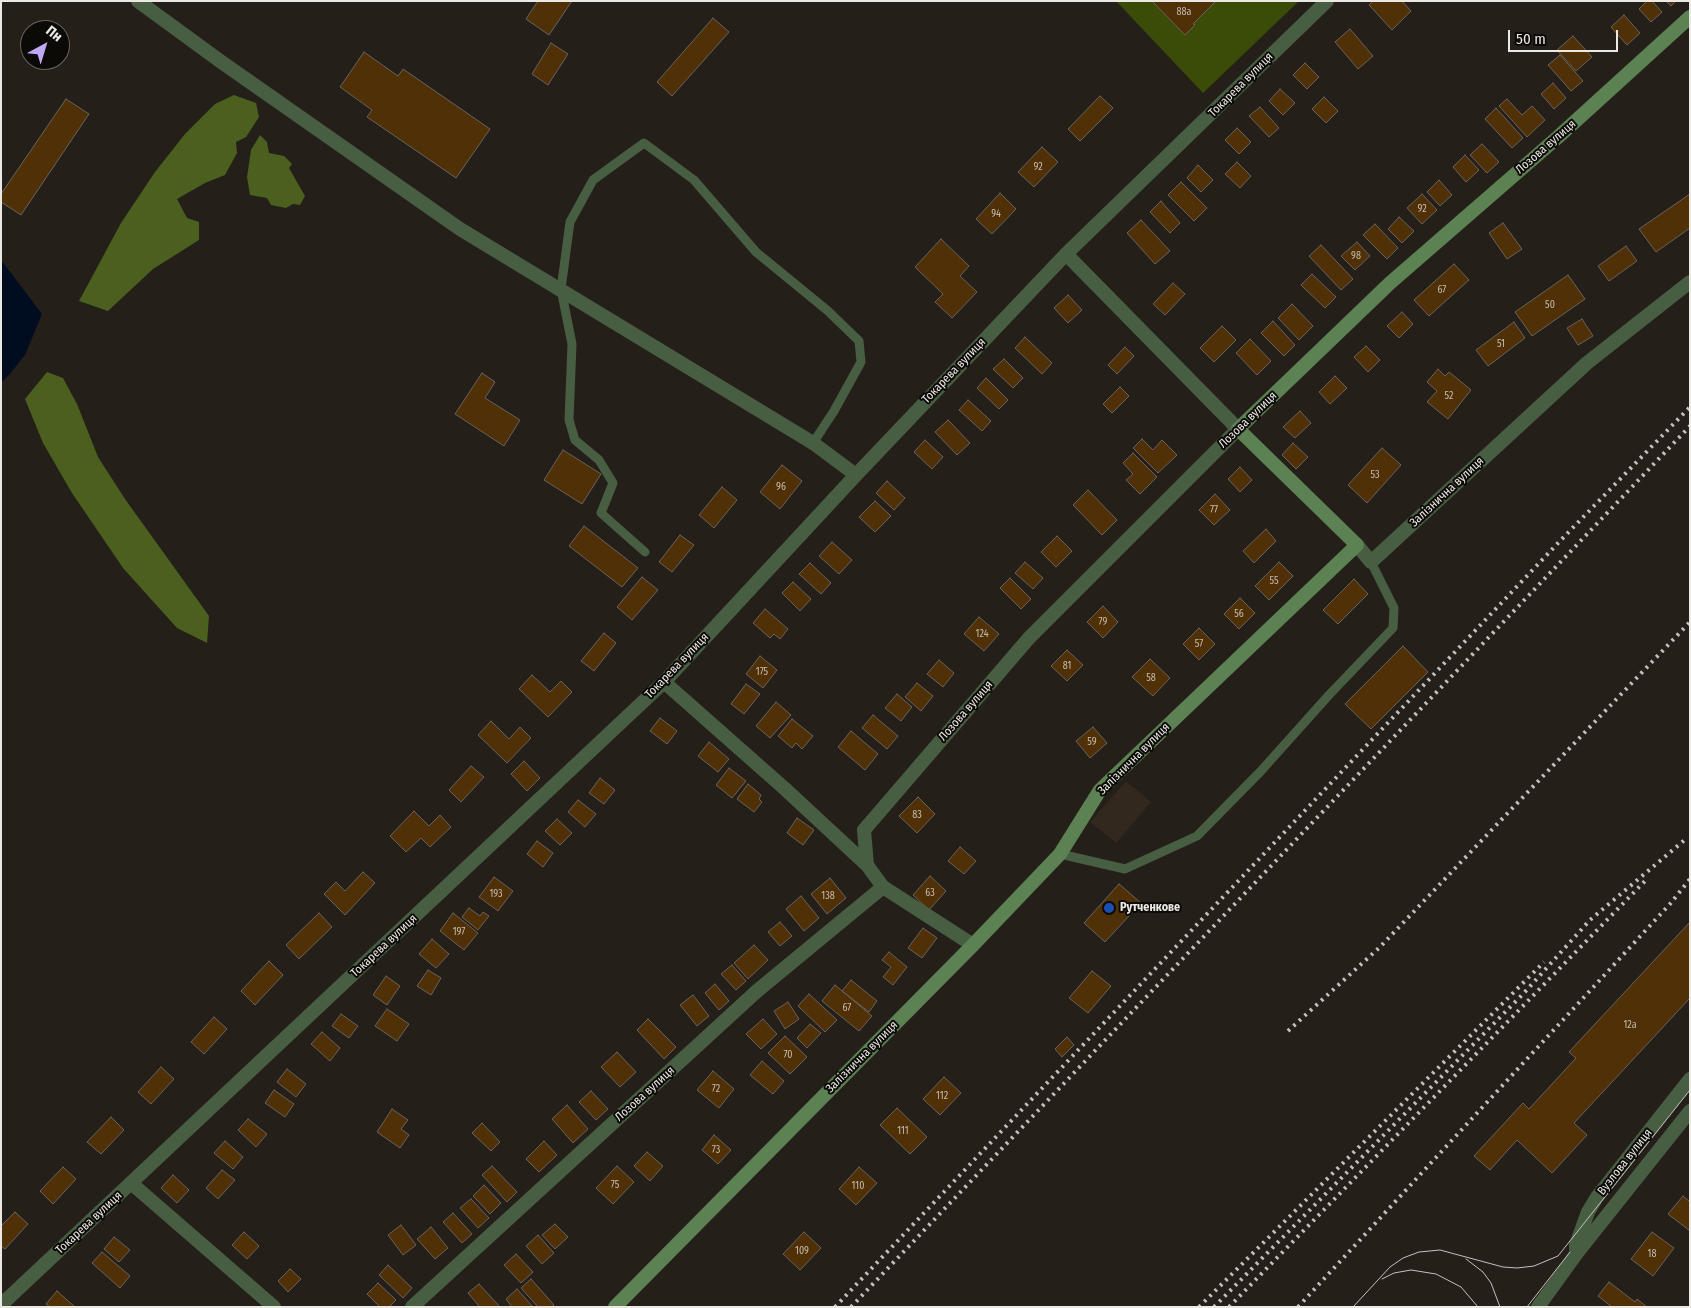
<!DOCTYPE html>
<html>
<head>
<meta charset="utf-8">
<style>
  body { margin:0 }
  #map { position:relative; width:1691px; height:1308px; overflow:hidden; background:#251f1a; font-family:"Fira Sans Condensed",sans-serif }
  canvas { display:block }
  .frame { position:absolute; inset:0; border:2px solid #ece8e4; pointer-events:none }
  .north { position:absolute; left:20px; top:20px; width:50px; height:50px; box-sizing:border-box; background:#0c0a07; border:1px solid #66635f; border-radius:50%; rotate:39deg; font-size:14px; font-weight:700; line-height:20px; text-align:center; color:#ece8e4 }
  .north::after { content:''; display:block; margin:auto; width:18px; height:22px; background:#c0a8f4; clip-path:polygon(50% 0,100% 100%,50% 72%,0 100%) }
  .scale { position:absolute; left:1508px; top:30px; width:110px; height:22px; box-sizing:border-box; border:2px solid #ece8e4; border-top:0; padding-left:6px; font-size:15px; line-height:18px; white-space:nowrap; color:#ece8e4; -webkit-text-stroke:4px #0c0a07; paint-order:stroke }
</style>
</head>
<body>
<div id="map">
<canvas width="1691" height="1308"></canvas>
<div class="frame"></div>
<div class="north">Пн</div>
<div class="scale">50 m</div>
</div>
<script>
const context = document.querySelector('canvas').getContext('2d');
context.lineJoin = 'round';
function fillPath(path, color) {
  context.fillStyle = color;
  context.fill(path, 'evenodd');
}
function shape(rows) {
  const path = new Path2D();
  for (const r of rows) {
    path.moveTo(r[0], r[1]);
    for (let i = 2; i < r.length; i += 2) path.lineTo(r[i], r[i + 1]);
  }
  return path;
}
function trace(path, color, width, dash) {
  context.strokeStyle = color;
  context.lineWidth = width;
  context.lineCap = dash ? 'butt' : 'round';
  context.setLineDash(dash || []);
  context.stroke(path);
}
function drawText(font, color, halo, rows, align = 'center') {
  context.font = font + ' "Fira Sans Condensed",sans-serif';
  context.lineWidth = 4;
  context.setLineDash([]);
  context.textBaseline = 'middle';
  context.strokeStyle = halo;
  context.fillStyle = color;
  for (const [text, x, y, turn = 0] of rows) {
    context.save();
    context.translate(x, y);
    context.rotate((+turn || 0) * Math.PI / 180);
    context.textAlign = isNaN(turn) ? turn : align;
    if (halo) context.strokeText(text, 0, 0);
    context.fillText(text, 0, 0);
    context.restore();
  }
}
fillPath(shape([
  [1126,781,1151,802,1116,843,1090,822]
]), '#32281e');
fillPath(shape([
  [1116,1,1299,1,1203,93]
]), '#3a4c08');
fillPath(shape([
  [234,95,256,103,259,117,246,137,236,142,237,153,225,175,205,183,177,199,187,218,199,222,199,240,153,269,108,311,79,301,121,223,155,172,185,134,215,104],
  [260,135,267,142,269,153,284,156,292,164,289,168,305,196,300,205,293,204,286,208,271,205,267,198,250,195,247,177,251,150],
  [47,372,63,378,77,404,98,457,125,499,209,616,207,643,177,628,123,568,72,493,43,443,25,399]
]), '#4b5f1e');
fillPath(shape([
  [1,260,42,314,25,355,9,375,1,383]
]), '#000d20');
const building = shape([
  [538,1,572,1,549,35,526,19,538,1],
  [1152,1,1216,1,1193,24,1195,25,1185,35,1152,1],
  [1373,1,1402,1,1411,11,1392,30,1369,5,1373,1],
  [1647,1,1652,1,1662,12,1651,22,1639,9,1647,1],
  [1666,1,1676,1,1671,6,1666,1],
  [1624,15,1640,33,1627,45,1611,27,1624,15],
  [713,18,729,32,672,96,657,82,713,18],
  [1350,29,1373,56,1358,69,1335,42,1350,29],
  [1573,36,1592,57,1576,71,1557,50,1573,36],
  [551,43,568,54,548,85,532,74,551,43],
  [364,52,398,76,403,69,490,129,456,178,367,117,372,110,340,87,364,52],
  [1560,55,1583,81,1571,91,1548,65,1560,55],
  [1305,63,1319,77,1307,89,1293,75,1305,63],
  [1553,83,1566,98,1554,109,1541,94,1553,83],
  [1280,89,1295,103,1283,115,1269,101,1280,89],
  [1100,96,1113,108,1080,141,1068,129,1100,96],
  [1324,97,1338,111,1326,123,1312,109,1324,97],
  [66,99,89,114,21,215,1,202,1,194,66,99],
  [1507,99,1522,115,1532,106,1545,120,1527,137,1499,106,1507,99],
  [1260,107,1279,128,1269,137,1249,116,1260,107],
  [1496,108,1523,138,1512,148,1485,119,1496,108],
  [1237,128,1251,142,1239,154,1225,140,1237,128],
  [1482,144,1499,162,1487,173,1470,155,1482,144],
  [1042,147,1058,162,1034,187,1018,172,1042,147],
  [1465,155,1479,170,1466,182,1453,167,1465,155],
  [1237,162,1251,176,1240,188,1225,174,1237,162],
  [1198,165,1213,180,1201,192,1187,178,1198,165],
  [1439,180,1452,195,1440,206,1427,192,1439,180],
  [1181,182,1207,208,1194,221,1168,195,1181,182],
  [1000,193,1016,209,992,234,976,219,1000,193],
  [1422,194,1437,210,1422,224,1407,208,1422,194],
  [1690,194,1690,228,1656,252,1639,229,1690,194],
  [1161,201,1180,223,1170,233,1150,212,1161,201],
  [1399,217,1414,231,1402,243,1388,229,1399,217],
  [1141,220,1170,251,1155,264,1127,233,1141,220],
  [1503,223,1522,249,1507,259,1489,233,1503,223],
  [1375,224,1398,248,1387,259,1363,235,1375,224],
  [941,239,969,266,960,276,977,292,952,318,935,302,943,294,915,267,941,239],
  [1357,242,1370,256,1355,270,1341,256,1357,242],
  [1321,245,1353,279,1341,290,1309,256,1321,245],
  [1626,246,1637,261,1609,281,1598,266,1626,246],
  [1454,264,1469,280,1429,316,1414,300,1454,264],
  [1312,274,1336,297,1325,308,1301,285,1312,274],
  [1568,275,1585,299,1532,336,1515,312,1568,275],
  [1173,283,1185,294,1165,315,1153,304,1173,283],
  [1068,295,1082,310,1068,323,1054,308,1068,295],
  [1292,304,1313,326,1299,340,1278,318,1292,304],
  [1402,312,1413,324,1399,338,1387,326,1402,312],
  [1582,319,1593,336,1578,345,1567,328,1582,319],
  [1273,321,1295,345,1284,356,1261,333,1273,321],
  [1514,322,1525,338,1488,366,1476,350,1514,322],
  [1222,326,1236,340,1214,362,1200,348,1222,326],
  [1025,337,1052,363,1042,374,1015,348,1025,337],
  [1250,339,1271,361,1257,375,1236,353,1250,339],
  [1366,346,1380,360,1368,372,1354,357,1366,346],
  [1125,347,1134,356,1117,374,1108,365,1125,347],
  [1004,359,1023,378,1013,388,993,369,1004,359],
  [1438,369,1445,376,1449,372,1471,390,1448,419,1427,402,1437,391,1427,382,1438,369],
  [482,373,495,382,485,398,520,420,504,446,455,414,482,373],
  [1335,376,1347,388,1330,404,1319,392,1335,376],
  [986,378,1008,400,999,409,977,388,986,378],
  [1120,387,1129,396,1112,413,1103,404,1120,387],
  [968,400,991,421,982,431,959,410,968,400],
  [1300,411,1311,423,1295,438,1283,427,1300,411],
  [948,420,970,443,957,455,935,432,948,420],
  [1142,439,1153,450,1162,440,1177,455,1158,473,1133,448,1142,439],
  [925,440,943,457,932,469,914,452,925,440],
  [1293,443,1308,457,1296,469,1282,455,1293,443],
  [1382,448,1401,465,1367,503,1348,485,1382,448],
  [563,450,601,474,582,504,544,480,563,450],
  [1133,453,1157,477,1140,494,1126,480,1133,474,1123,463,1133,453],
  [782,465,802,481,780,509,760,492,782,465],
  [1240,467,1252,480,1240,492,1228,479,1240,467],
  [887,481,905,498,894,510,876,493,887,481],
  [722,487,737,500,714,528,699,515,722,487],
  [1088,490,1117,520,1102,535,1073,505,1088,490],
  [1215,494,1230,510,1214,525,1199,510,1215,494],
  [875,501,891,516,875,532,859,517,875,501],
  [584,526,638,568,622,587,569,546,584,526],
  [1266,529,1276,541,1254,563,1243,551,1266,529],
  [680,535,694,545,672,572,659,562,680,535],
  [1057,536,1072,551,1056,567,1041,552,1057,536],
  [832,542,852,560,839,574,819,556,832,542],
  [1025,562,1043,578,1033,589,1015,573,1025,562],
  [1279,562,1293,576,1269,600,1255,586,1279,562],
  [810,563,831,583,821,594,799,574,810,563],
  [642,577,658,590,632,620,617,607,642,577],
  [1010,578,1031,599,1021,609,1000,588,1010,578],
  [1354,579,1368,594,1338,624,1323,610,1354,579],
  [793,582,811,599,800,611,782,593,793,582],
  [1240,598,1255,613,1239,629,1224,614,1240,598],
  [1103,606,1118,622,1103,638,1087,622,1103,606],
  [765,609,788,629,780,639,774,634,770,638,753,623,765,609],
  [979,617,999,634,984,651,964,634,979,617],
  [1199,628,1215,644,1199,660,1183,644,1199,628],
  [604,633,616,643,594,671,581,661,604,633],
  [1403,646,1428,672,1371,729,1345,704,1403,646],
  [1067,650,1083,665,1067,681,1051,666,1067,650],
  [760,656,777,670,763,688,746,674,760,656],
  [1150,659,1170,678,1153,696,1132,677,1150,659],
  [939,660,954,673,943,687,927,674,939,660],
  [532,675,550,692,561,681,572,692,548,717,519,689,532,675],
  [917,683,933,696,921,711,905,697,917,683],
  [746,684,760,694,744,714,731,704,746,684],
  [897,694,912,707,901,721,885,708,897,694],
  [776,702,791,715,770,738,756,726,776,702],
  [873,715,898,736,887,749,862,728,873,715],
  [660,718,677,731,667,744,650,731,660,718],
  [792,719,813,736,802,749,796,743,792,748,778,736,792,719],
  [491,721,509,739,520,727,531,738,507,763,478,735,491,721],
  [1093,727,1107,743,1090,758,1076,741,1093,727],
  [851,731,878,754,865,770,838,747,851,731],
  [709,742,729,759,718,772,698,756,709,742],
  [524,761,540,778,527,791,511,774,524,761],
  [471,766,484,777,461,802,449,790,471,766],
  [729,768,746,781,732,798,716,785,729,768],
  [600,778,615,790,604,804,589,793,600,778],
  [748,784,761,795,759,799,762,802,754,812,737,799,748,784],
  [918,797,935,814,917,833,899,816,918,797],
  [578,800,596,814,585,827,568,812,578,800],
  [414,811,429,826,440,815,451,827,430,847,421,838,406,852,390,836,414,811],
  [797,818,814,830,803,845,787,833,797,818],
  [557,819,572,833,560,845,545,831,557,819],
  [537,841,553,853,543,867,527,854,537,841],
  [960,847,976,861,964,874,948,861,960,847],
  [363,872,375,883,345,915,324,894,336,882,345,891,363,872],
  [930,876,946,891,929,910,913,895,930,876],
  [494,877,513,891,498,911,479,897,494,877],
  [830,878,846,898,827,914,811,894,830,878],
  [1119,884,1141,903,1105,942,1084,923,1119,884],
  [801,896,819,918,804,931,786,909,801,896],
  [469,908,480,916,483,912,489,916,478,930,462,917,469,908],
  [319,913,332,927,299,959,286,945,319,913],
  [453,913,478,933,464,950,440,931,453,913],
  [780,922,792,936,780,946,768,932,780,922],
  [1690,922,1690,998,1574,1123,1587,1135,1552,1173,1517,1140,1490,1170,1474,1156,1523,1103,1529,1109,1576,1058,1569,1052,1690,922],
  [923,928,937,938,922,958,908,948,923,928],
  [432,939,449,954,436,968,419,954,432,939],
  [754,945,768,960,748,979,734,963,754,945],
  [889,952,907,967,893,985,883,977,891,967,882,960,889,952],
  [269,961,283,975,255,1005,241,991,269,961],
  [732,965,746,981,736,990,721,974,732,965],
  [428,970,441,978,431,995,417,986,428,970],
  [1092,971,1111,986,1088,1013,1069,998,1092,971],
  [386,976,400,986,387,1005,373,995,386,976],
  [851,980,877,1001,869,1012,842,991,851,980],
  [715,984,729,1001,719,1010,705,993,715,984],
  [835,985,872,1016,859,1031,822,1001,835,985],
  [809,994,837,1020,825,1032,798,1006,809,994],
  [693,995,709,1016,697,1026,680,1005,693,995],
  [788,1002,799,1019,785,1029,774,1011,788,1002],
  [387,1009,409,1024,397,1041,375,1026,387,1009],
  [341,1014,358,1026,349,1038,332,1026,341,1014],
  [214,1017,227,1029,204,1054,191,1042,214,1017],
  [648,1019,676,1047,664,1059,637,1030,648,1019],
  [763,1019,777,1034,761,1049,746,1034,763,1019],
  [810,1024,821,1033,807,1048,797,1038,810,1024],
  [322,1032,340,1048,330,1061,311,1044,322,1032],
  [785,1036,807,1057,790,1074,768,1053,785,1036],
  [1067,1037,1074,1045,1062,1057,1055,1049,1067,1037],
  [617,1052,636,1072,620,1087,601,1067,617,1052],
  [762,1061,784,1081,773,1094,750,1075,762,1061],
  [161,1067,174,1079,151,1104,138,1092,161,1067],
  [287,1069,306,1084,296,1097,277,1082,287,1069],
  [713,1071,734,1089,719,1108,697,1090,713,1071],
  [944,1077,961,1093,940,1115,923,1099,944,1077],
  [274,1090,294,1104,285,1117,265,1103,274,1090],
  [591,1091,608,1109,596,1120,579,1102,591,1091],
  [567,1105,588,1129,573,1143,552,1119,567,1105],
  [897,1108,927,1137,910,1154,880,1125,897,1108],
  [392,1109,408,1120,401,1129,409,1135,400,1148,377,1132,392,1109],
  [111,1117,124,1130,101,1154,87,1142,111,1117],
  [248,1119,267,1134,256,1147,238,1130,248,1119],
  [482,1123,500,1142,491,1151,472,1133,482,1123],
  [714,1135,731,1150,718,1164,702,1150,714,1135],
  [225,1141,243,1157,233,1169,214,1153,225,1141],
  [544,1141,557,1155,539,1172,526,1159,544,1141],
  [647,1152,663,1166,650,1181,634,1166,647,1152],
  [492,1166,517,1192,507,1202,482,1175,492,1166],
  [617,1166,634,1182,613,1204,596,1188,617,1166],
  [63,1167,76,1179,53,1204,40,1191,63,1167],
  [859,1167,877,1183,856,1205,839,1189,859,1167],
  [222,1170,235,1180,218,1199,206,1188,222,1170],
  [173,1175,189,1190,177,1203,161,1188,173,1175],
  [484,1185,501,1203,490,1214,473,1196,484,1185],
  [1683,1196,1690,1202,1690,1231,1668,1214,1683,1196],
  [471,1199,489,1218,478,1228,460,1208,471,1199],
  [15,1212,28,1224,5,1249,1,1246,1,1226,15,1212],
  [453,1213,472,1234,462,1243,443,1222,453,1213],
  [555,1224,568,1237,555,1249,542,1235,555,1224],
  [401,1225,416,1245,403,1255,388,1235,401,1225],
  [431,1227,448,1248,435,1259,417,1239,431,1227],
  [244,1232,259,1246,247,1259,232,1245,244,1232],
  [804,1232,821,1248,800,1270,783,1254,804,1232],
  [1652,1232,1674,1248,1653,1276,1631,1259,1652,1232],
  [538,1235,554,1253,542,1264,526,1246,538,1235],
  [114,1237,130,1250,119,1262,104,1249,114,1237],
  [102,1252,130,1276,120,1288,92,1263,102,1252],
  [516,1254,533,1272,521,1283,504,1265,516,1254],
  [388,1265,412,1288,403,1298,379,1275,388,1265],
  [290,1269,301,1279,288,1292,278,1281,290,1269],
  [531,1279,554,1305,551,1307,538,1307,521,1288,531,1279],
  [1609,1282,1635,1302,1637,1299,1647,1307,1612,1307,1598,1296,1609,1282],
  [378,1283,396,1300,389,1307,380,1307,367,1294,378,1283],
  [479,1284,500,1307,478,1307,479,1306,468,1293,479,1284],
  [517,1289,533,1307,512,1307,506,1299,517,1289],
  [57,1291,75,1307,50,1307,46,1304,57,1291]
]);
fillPath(building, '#503007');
trace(building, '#6a635d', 1);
trace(shape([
  [645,552,601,513,613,483,599,460,575,440,569,420,572,344,561,289,570,222,593,180,644,143,694,180,756,252,828,311,859,341,861,362,834,411,813,443],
  [1060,854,1125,869,1197,836,1260,772,1329,695,1393,628,1394,608,1371,562]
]), '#475e42', 9);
trace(shape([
  [138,1,220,61,460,229,813,443,856,475],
  [1357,545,1371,562,1587,363,1690,282],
  [664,682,784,788,867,865,883,887,973,945],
  [867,865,864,830,1029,638,1238,429,1066,254],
  [131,1183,274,1307],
  [1,1305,664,682,856,475,1066,254,1327,1],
  [412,1307,757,991,883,887]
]), '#475e42', 14);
trace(shape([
  [1576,1249,1576,1245,1588,1212,1597,1197,1690,1079],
  [1538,1307,1577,1253,1690,1111]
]), '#475e42', 14);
trace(shape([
  [615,1307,973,945,1060,854,1100,790,1357,545,1238,429,1390,283,1558,137,1690,17]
]), '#5c8153', 14);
trace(shape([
  [1466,1259,1483,1272,1491,1283,1500,1307],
  [1382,1279,1394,1273,1411,1270,1436,1274,1461,1287,1478,1307],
  [1353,1307,1390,1267,1403,1258,1419,1252,1440,1250,1503,1267,1517,1268,1534,1266,1558,1256,1690,1090],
  [1527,1307,1570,1252]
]), '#c5c0bc', 1);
trace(shape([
  [1288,1031,1380,947,1690,622],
  [835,1307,1560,541,1690,407],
  [851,1307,1690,426],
  [1199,1307,1544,962],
  [1214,1307,1524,993,1590,920,1687,838],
  [1229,1307,1646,880],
  [1298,1307,1670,904,1690,879]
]), '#c5c0bc', 4, [2.5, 5]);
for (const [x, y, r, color] of [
  [1109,908,6,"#1a4fb4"]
]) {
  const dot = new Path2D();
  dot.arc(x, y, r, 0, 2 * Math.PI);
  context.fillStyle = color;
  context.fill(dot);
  trace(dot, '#0c0a07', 2);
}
drawText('10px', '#c5baad', null, [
  ["88а",1184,12],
  ["92",1038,167],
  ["92",1422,209],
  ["94",996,214],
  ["98",1356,256],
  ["67",1442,290],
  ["50",1550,305],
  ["51",1501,344],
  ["52",1449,396],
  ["53",1375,475],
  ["96",781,487],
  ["77",1214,510],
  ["55",1274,581],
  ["56",1239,614],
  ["79",1103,622],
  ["124",982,634],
  ["57",1199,644],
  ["81",1067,666],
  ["175",762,672],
  ["58",1151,678],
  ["59",1092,742],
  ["83",917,815],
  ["63",930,893],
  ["193",496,894],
  ["138",828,896],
  ["197",459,932],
  ["67",847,1008],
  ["12а",1630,1025],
  ["70",788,1055],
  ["72",716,1089],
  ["112",942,1096],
  ["111",903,1131],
  ["73",716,1150],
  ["75",615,1185],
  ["110",858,1186],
  ["109",802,1251],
  ["18",1652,1254]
]);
drawText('12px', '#ece8e4', '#0c0a07', [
  ["Токарева вулиця",1241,85,-45],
  ["Лозова вулиця",1546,147,-41],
  ["Токарева вулиця",954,371,-46],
  ["Лозова вулиця",1248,420,-44],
  ["Залізнична вулиця",1447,492,-43],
  ["Токарева вулиця",677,666,-46],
  ["Лозова вулиця",966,711,-49],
  ["Залізнична вулиця",1134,759,-45],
  ["Токарева вулиця",384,946,-43],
  ["Залізнична вулиця",862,1057,-45],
  ["Лозова вулиця",645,1094,-42],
  ["Вузлова вулиця",1625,1162,-52],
  ["Токарева вулиця",89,1223,-43]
]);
drawText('bold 12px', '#ece8e4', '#0c0a07', [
  ["Рутченкове",1120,908]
], 'left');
</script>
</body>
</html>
